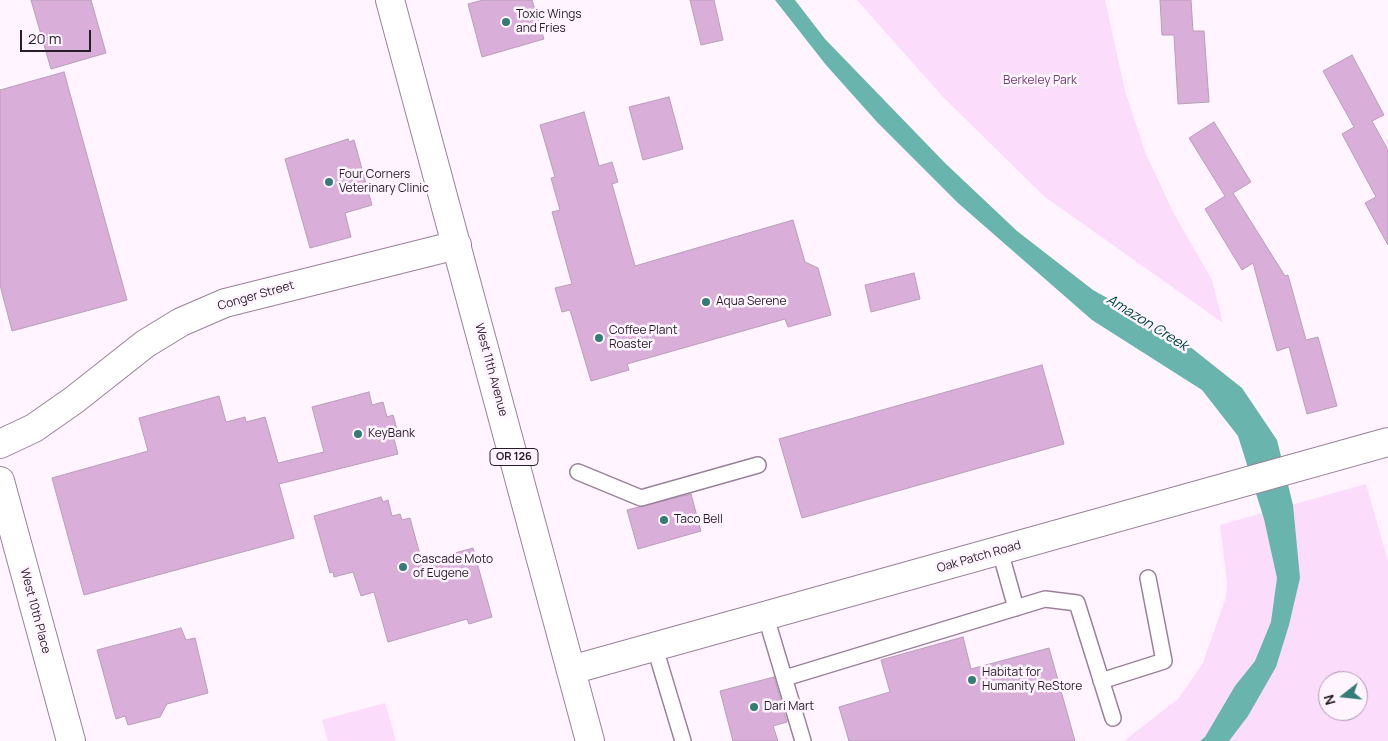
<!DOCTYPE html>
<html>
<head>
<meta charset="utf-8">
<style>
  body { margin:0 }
  #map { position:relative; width:1388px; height:741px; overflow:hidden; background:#fff4ff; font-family:Manrope,sans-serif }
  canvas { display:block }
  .north { position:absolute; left:1318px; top:671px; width:50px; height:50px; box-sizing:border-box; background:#fff4ff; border:1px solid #a99ea9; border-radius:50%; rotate:254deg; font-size:14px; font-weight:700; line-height:20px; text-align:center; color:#271d27 }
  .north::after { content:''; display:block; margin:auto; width:18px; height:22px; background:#347c76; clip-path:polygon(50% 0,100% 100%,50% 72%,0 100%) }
  .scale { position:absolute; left:20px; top:30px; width:71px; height:22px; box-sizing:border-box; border:2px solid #271d27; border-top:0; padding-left:6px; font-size:15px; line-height:18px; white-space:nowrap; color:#271d27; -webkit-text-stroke:4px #fff4ff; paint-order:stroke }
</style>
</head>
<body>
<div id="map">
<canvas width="1388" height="741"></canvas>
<div class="north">N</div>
<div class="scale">20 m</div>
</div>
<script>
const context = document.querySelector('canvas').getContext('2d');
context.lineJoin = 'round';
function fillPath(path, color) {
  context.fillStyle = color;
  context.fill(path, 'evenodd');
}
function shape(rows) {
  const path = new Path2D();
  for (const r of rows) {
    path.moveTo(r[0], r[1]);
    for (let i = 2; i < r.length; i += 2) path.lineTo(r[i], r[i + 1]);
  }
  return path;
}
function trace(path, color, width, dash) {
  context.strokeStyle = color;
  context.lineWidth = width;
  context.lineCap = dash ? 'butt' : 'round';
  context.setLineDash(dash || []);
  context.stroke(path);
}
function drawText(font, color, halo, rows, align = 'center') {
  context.font = font + ' Manrope,sans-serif';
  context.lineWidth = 5;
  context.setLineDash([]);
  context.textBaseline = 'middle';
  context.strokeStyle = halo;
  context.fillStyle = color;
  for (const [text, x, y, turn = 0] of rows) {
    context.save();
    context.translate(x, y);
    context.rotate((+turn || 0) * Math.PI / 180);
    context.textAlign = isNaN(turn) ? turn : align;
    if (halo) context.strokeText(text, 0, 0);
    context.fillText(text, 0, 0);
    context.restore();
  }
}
fillPath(shape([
  [857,0,1105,0,1125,91,1145,152,1173,212,1212,280,1223,323,1045,197,944,98],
  [1366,484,1388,561,1388,741,1124,741,1178,699,1203,663,1226,597,1227,582,1220,525],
  [1328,681,1358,681,1358,711,1328,711],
  [385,703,396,741,328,741,322,720]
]), '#fbdcfb');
fillPath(shape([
  [775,0,795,0,825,39,945,163,1017,231,1093,290,1179,338,1242,388,1277,440,1293,505,1300,578,1289,625,1276,667,1248,716,1229,741,1200,741,1205,737,1235,686,1255,661,1271,622,1277,578,1264,519,1238,436,1202,390,1092,320,958,203,877,122,826,65]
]), '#69b4ad');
const building = shape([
  [31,0,91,0,106,53,51,69,31,0],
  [483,0,532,0,544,39,482,57,468,4,483,0],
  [690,0,714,0,723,40,701,45,690,0],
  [1160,0,1191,0,1193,31,1204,31,1209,102,1178,104,1174,35,1162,35,1160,0],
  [1352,55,1384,115,1372,121,1388,150,1388,245,1365,203,1376,197,1342,134,1354,127,1323,71,1352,55],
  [64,72,127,300,12,331,0,285,0,90,64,72],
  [669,97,683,149,643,160,629,107,669,97],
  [584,112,599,166,612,162,618,182,612,184,635,266,793,220,805,262,818,268,831,315,788,327,785,319,627,364,629,370,591,381,570,310,562,312,555,288,572,284,552,212,560,210,551,178,555,177,540,125,584,112],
  [1214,122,1251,182,1233,193,1285,276,1288,275,1306,340,1318,337,1337,406,1307,414,1289,347,1277,351,1253,263,1242,270,1205,209,1225,196,1189,138,1214,122],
  [348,139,349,142,354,140,372,205,345,213,351,237,310,248,285,159,348,139],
  [914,273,920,299,871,312,865,285,914,273],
  [1042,365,1064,444,802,518,779,439,1042,365],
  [369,392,372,405,383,402,387,417,393,415,398,433,393,435,398,454,279,484,294,538,84,595,52,478,148,451,139,418,219,396,226,422,245,417,246,422,265,417,278,463,324,452,312,407,369,392],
  [691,494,701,531,638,549,627,510,691,494],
  [381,497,383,502,388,500,392,516,400,514,402,520,410,518,422,562,473,548,492,617,469,624,467,619,388,642,374,592,361,596,353,572,334,577,333,572,330,573,314,516,381,497],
  [181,628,186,640,195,638,208,693,167,704,160,717,128,725,125,716,116,719,97,650,181,628],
  [963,637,971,669,1049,648,1075,741,849,741,839,707,890,692,881,660,963,637],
  [774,677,787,722,773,726,778,741,733,741,720,691,774,677]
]);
fillPath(building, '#d9aed9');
trace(building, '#b89eb8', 1);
const service = shape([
  [578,472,641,498,758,465],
  [1000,551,1016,608],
  [766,617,803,741],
  [655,648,683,741],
  [785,678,1045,599,1077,603,1113,718],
  [1101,681,1164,661,1148,578]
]);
const minor = shape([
  [0,444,34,428,74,400,145,344,181,322,225,303,457,245],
  [0,481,71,741]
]);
const tertiary = shape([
  [571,670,1388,442]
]);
const primary = shape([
  [390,0,590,741]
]);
trace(service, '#9a819a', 18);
trace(minor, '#9a819a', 30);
trace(tertiary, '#9a819a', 30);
trace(primary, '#9a819a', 30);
trace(service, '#fff', 15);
trace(minor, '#fff', 28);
trace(tertiary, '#fff', 28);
trace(primary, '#fff', 28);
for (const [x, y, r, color] of [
  [506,22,5,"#347c76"],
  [329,182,5,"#347c76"],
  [706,302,5,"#347c76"],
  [599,338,5,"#347c76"],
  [358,434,5,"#347c76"],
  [664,520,5,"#347c76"],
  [403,567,5,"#347c76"],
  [972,680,5,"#347c76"],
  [754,707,5,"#347c76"]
]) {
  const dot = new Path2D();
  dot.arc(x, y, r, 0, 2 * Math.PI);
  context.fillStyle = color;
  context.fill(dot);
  trace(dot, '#fff4ff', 2);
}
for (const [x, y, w] of [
  [514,457,48]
]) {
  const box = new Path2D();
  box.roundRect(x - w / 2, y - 8.5, w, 17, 4);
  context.fillStyle = '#fff4ff';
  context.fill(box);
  trace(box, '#271d27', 1);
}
drawText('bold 11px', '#271d27', null, [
  ["OR 126",514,457]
]);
drawText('12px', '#271d27', '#fff4ff', [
  ["Toxic Wings",516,15],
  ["and Fries",516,29],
  ["Four Corners",339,175],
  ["Veterinary Clinic",339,189],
  ["Aqua Serene",716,302],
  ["Coffee Plant",609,331],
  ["Roaster",609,345],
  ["KeyBank",368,434],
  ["Taco Bell",674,520],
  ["Cascade Moto",413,560],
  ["of Eugene",413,574],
  ["Habitat for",982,673],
  ["Humanity ReStore",982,687],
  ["Dari Mart",764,707]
], 'left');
drawText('12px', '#713d73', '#fff4ff', [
  ["Berkeley Park",1040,81]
]);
drawText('12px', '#271d27', '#fff4ff', [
  ["Conger Street",256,296,-16],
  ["West 11th Avenue",491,370,75],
  ["Oak Patch Road",979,557,-16],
  ["West 10th Place",35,611,75]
]);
drawText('italic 14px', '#004945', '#fff4ff', [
  ["Amazon Creek",1147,323,32]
]);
</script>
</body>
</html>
